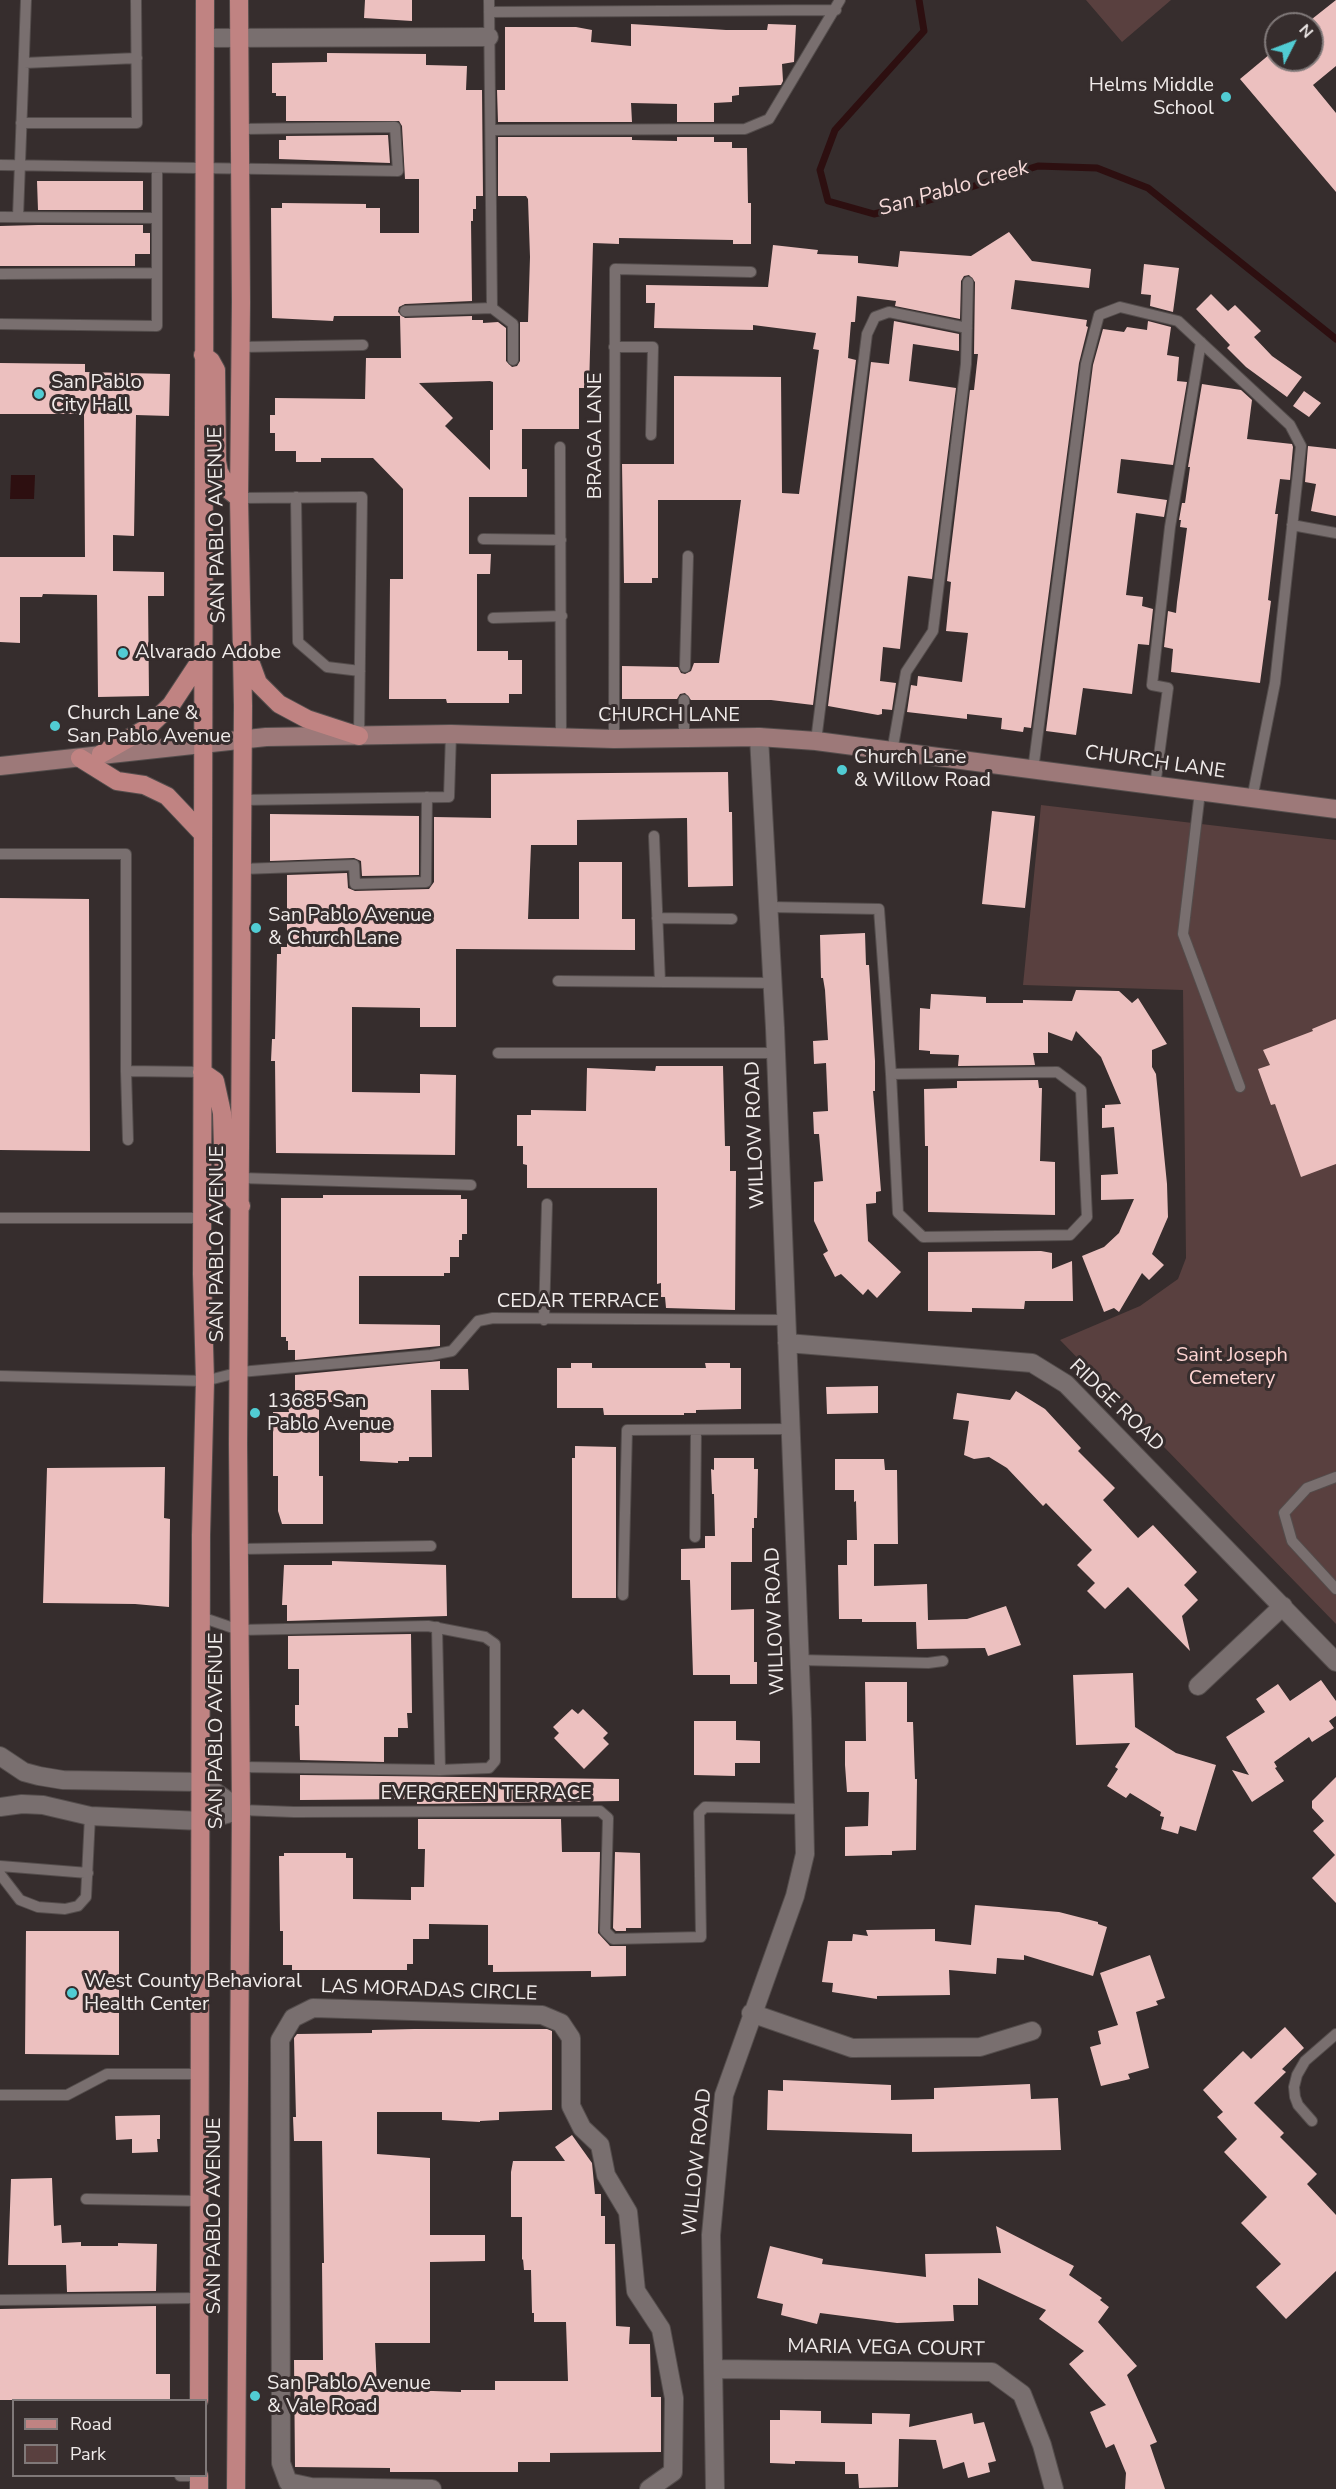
<!DOCTYPE html>
<html>
<head>
<meta charset="utf-8">
<style>
  body { margin:0 }
  #map { position:relative; width:1336px; height:2489px; overflow:hidden; background:#362d2d; font-family:"Nunito Sans",sans-serif }
  canvas { display:block }
  .legend { position:absolute; left:12px; top:2399px; width:195px; height:78px; box-sizing:border-box; background:#362d2d; border:2px solid #807979; margin:0; padding:8px 10px; list-style:none; font-size:18px; color:#f0ebea }
  .legend li { display:flex; align-items:center; gap:12px; height:30px }
  .legend b { width:30px; border:2px solid #807979 }
  .north { position:absolute; left:1264px; top:12px; width:60px; height:60px; box-sizing:border-box; background:#362d2d; border:2px solid #807979; border-radius:50%; rotate:48deg; font-size:16px; font-weight:700; line-height:24px; text-align:center; color:#f0ebea }
  .north::after { content:''; display:block; margin:auto; width:21px; height:27px; background:#51ccd3; clip-path:polygon(50% 0,100% 100%,50% 72%,0 100%) }
</style>
</head>
<body>
<div id="map">
<canvas width="1336" height="2489"></canvas>
<ul class="legend">
<li><b style="height:8px;background:#c08382"></b>Road</li>
<li><b style="height:16px;background:#59403f"></b>Park</li>
</ul>
<div class="north">N</div>
</div>
<script>
const context = document.querySelector('canvas').getContext('2d');
context.lineJoin = 'round';
function fillPath(path, color) {
  context.fillStyle = color;
  context.fill(path, 'evenodd');
}
function shape(rows) {
  const path = new Path2D();
  for (const r of rows) {
    path.moveTo(r[0], r[1]);
    for (let i = 2; i < r.length; i += 2) path.lineTo(r[i], r[i + 1]);
  }
  return path;
}
function trace(path, color, width, dash) {
  context.strokeStyle = color;
  context.lineWidth = width;
  context.lineCap = dash ? 'butt' : 'round';
  context.setLineDash(dash || []);
  context.stroke(path);
}
function drawText(font, color, halo, rows, align = 'center') {
  context.font = font + ' "Nunito Sans",sans-serif';
  context.lineWidth = 6;
  context.setLineDash([]);
  context.textBaseline = 'middle';
  context.strokeStyle = halo;
  context.fillStyle = color;
  for (const [text, x, y, turn = 0] of rows) {
    context.save();
    context.translate(x, y);
    context.rotate((+turn || 0) * Math.PI / 180);
    context.textAlign = isNaN(turn) ? turn : align;
    if (halo) context.strokeText(text, 0, 0);
    context.fillText(text, 0, 0);
    context.restore();
  }
}
fillPath(shape([
  [1086,0,1171,0,1122,42],
  [1041,805,1336,840,1336,1624,1060,1340,1140,1306,1178,1279,1186,1258,1183,990,1023,985]
]), '#59403f');
fillPath(shape([
  [11,475,35,475,34,499,10,499]
]), '#2d0f10');
trace(shape([
  [919,0,924,31,835,130,820,170,828,201,874,214,920,203,1038,166,1097,168,1148,188,1336,339]
]), '#2d0f10', 7);
fillPath(shape([
  [365,0,412,0,412,21,364,18],
  [1336,0,1336,66,1313,85,1336,113,1336,192,1240,79,1276,49,1276,60,1312,60,1312,19],
  [631,24,726,30,767,30,768,24,796,25,794,62,782,64,783,81,781,85,739,87,739,95,732,96,732,102,714,103,714,122,677,122,677,104,631,103,632,122,498,122,497,90,505,90,505,27,576,27,592,30,591,42,631,46],
  [327,53,426,54,426,65,467,66,466,90,482,90,483,196,476,196,476,209,473,209,473,221,471,221,472,301,405,304,399,307,398,312,405,318,472,316,472,320,483,320,483,323,498,322,506,328,506,361,512,367,517,366,520,361,520,322,528,322,530,257,528,199,526,196,498,196,498,137,632,137,632,140,677,141,677,137,714,137,714,142,732,142,732,148,747,148,748,203,751,203,751,244,733,244,733,240,619,238,619,244,593,243,589,388,579,388,579,429,522,429,522,469,527,469,527,497,469,497,469,554,491,554,490,574,477,574,477,651,508,651,508,660,522,660,522,694,509,694,509,703,447,703,446,699,389,699,390,579,403,579,403,489,373,458,321,458,321,462,296,462,296,451,275,451,275,433,270,433,270,415,275,415,275,398,365,399,366,358,401,358,400,316,334,316,333,321,272,318,271,208,282,208,282,203,366,204,366,208,380,208,380,233,419,233,419,179,405,179,402,126,399,121,286,121,286,96,276,96,276,93,272,93,272,63,327,62],
  [490,381,493,382,493,430,490,430,490,470,445,426,453,418,419,383],
  [388,135,390,163,279,159,279,140,286,140,286,136],
  [37,181,143,181,143,210,38,210],
  [38,225,143,225,143,233,150,233,150,254,135,254,135,266,0,266,0,226],
  [1009,232,1032,261,1091,269,1089,288,1015,280,1011,309,1087,320,1086,326,1088,327,1079,363,1031,728,1024,727,1023,732,1001,729,1002,718,967,714,967,719,907,712,911,685,917,686,918,676,962,682,968,633,946,631,951,582,947,581,970,390,974,390,978,354,974,354,975,282,969,275,964,276,961,281,960,319,895,306,896,301,857,296,855,322,851,322,848,358,856,360,813,705,771,700,691,700,685,693,680,694,677,699,622,699,622,666,678,667,681,673,685,674,691,671,694,663,719,663,741,500,658,500,658,578,652,578,652,583,624,583,622,464,674,464,674,376,781,377,782,493,799,494,819,350,813,349,816,333,753,325,753,330,654,328,655,303,646,303,646,285,768,287,773,245,818,250,817,254,858,256,858,263,898,267,900,251,971,256],
  [1144,264,1179,268,1173,312,1150,306,1151,295,1141,294],
  [1211,294,1228,311,1235,305,1261,331,1254,337,1272,356,1302,377,1287,397,1246,367,1227,348,1230,345,1196,309],
  [894,321,959,334,959,351,913,344,909,381,956,388,932,579,908,576,900,649,883,647,880,681,896,683,892,710,882,709,882,714,878,715,828,706,871,362,889,364],
  [1148,321,1171,327,1167,355,1179,357,1177,381,1187,382,1173,465,1121,459,1117,493,1167,500,1164,517,1136,513,1126,595,1143,597,1142,606,1153,609,1149,645,1138,644,1132,694,1083,688,1076,735,1046,731,1093,365,1103,329,1124,332,1127,327,1147,330],
  [0,363,85,364,85,372,170,374,169,416,136,415,134,536,113,535,113,571,164,572,164,596,148,596,149,696,98,697,97,595,43,594,42,597,20,597,20,643,0,642,0,557,85,557,84,414,0,414],
  [1202,384,1241,390,1252,400,1247,439,1292,444,1293,447,1290,480,1280,479,1275,514,1278,514,1268,600,1271,601,1260,683,1171,672,1173,649,1164,647,1168,611,1176,613,1177,602,1187,528,1180,527,1181,520,1179,520,1182,503,1185,503,1190,467,1188,467],
  [1304,391,1321,403,1309,417,1293,406],
  [1308,446,1336,449,1336,516,1311,511,1316,484,1305,482],
  [728,772,729,812,732,812,733,886,688,887,687,818,577,820,577,845,531,845,528,919,579,919,579,862,622,862,622,919,635,919,635,950,456,949,456,1027,420,1027,420,1008,352,1007,352,1092,420,1093,420,1074,456,1075,455,1155,276,1153,275,1061,271,1061,272,1039,275,1039,277,954,281,954,281,947,287,947,287,875,347,873,348,888,355,891,429,889,434,882,434,817,491,818,491,774],
  [992,811,1035,816,1025,908,982,904],
  [270,814,419,816,419,875,362,876,361,861,354,858,270,861],
  [0,898,89,899,90,1151,0,1150],
  [865,933,866,965,869,965,875,1061,875,1091,873,1091,881,1191,876,1192,876,1203,866,1204,868,1241,901,1272,877,1298,868,1289,863,1295,841,1274,835,1277,823,1254,828,1251,814,1221,814,1182,823,1181,819,1134,814,1134,813,1112,828,1111,826,1063,814,1064,813,1041,828,1040,825,990,823,978,821,978,820,935],
  [1076,990,1119,991,1132,1003,1138,998,1167,1044,1152,1050,1152,1067,1156,1074,1167,1184,1168,1217,1152,1254,1164,1265,1149,1280,1142,1273,1119,1312,1114,1308,1104,1312,1082,1256,1104,1247,1119,1233,1134,1199,1101,1200,1101,1175,1118,1174,1114,1127,1102,1128,1102,1108,1105,1108,1105,1105,1121,1104,1101,1057,1076,1031,1072,1041,1048,1032,1048,1053,1033,1053,1035,1065,958,1066,959,1055,930,1054,930,1051,919,1050,920,1008,930,1009,931,994,986,997,986,1003,1023,1003,1023,1000,1072,1001],
  [1336,1019,1336,1164,1301,1177,1275,1104,1271,1105,1258,1069,1270,1065,1263,1050,1313,1031,1312,1029],
  [656,1066,723,1066,725,1146,730,1146,730,1171,736,1171,735,1310,666,1308,665,1297,661,1297,661,1283,657,1284,657,1188,527,1188,527,1165,523,1164,523,1146,517,1146,517,1115,531,1115,531,1110,586,1111,587,1068,655,1071],
  [1038,1080,1039,1088,1042,1088,1040,1161,1055,1162,1055,1215,928,1212,928,1146,925,1146,924,1089,957,1088,957,1081],
  [323,1195,461,1195,461,1199,467,1199,467,1234,462,1234,462,1240,459,1240,459,1257,450,1257,450,1273,444,1273,444,1276,359,1276,359,1324,440,1325,440,1346,295,1360,295,1350,288,1350,288,1341,286,1341,286,1337,281,1337,281,1198,323,1198],
  [1041,1251,1052,1253,1052,1269,1072,1261,1073,1301,1025,1301,1024,1309,972,1308,972,1312,928,1311,928,1252],
  [440,1361,440,1369,468,1369,469,1390,431,1390,432,1457,409,1457,409,1461,398,1461,398,1463,360,1461,360,1402,319,1402,319,1476,323,1476,323,1524,282,1524,278,1511,278,1476,273,1476,273,1412,289,1412,288,1407,295,1407,295,1375],
  [571,1363,592,1363,592,1368,706,1368,705,1363,730,1363,730,1368,741,1368,741,1409,696,1410,696,1413,684,1413,684,1415,604,1415,603,1408,557,1408,557,1368,571,1368],
  [878,1386,878,1413,827,1414,826,1387],
  [1016,1391,1045,1409,1081,1448,1078,1451,1115,1488,1103,1500,1138,1538,1153,1525,1197,1572,1184,1585,1198,1600,1182,1616,1190,1651,1128,1587,1105,1609,1087,1591,1095,1583,1077,1565,1092,1550,1046,1503,1043,1506,1007,1468,989,1457,974,1459,964,1455,969,1421,953,1419,957,1393,1010,1400],
  [575,1446,616,1447,616,1598,572,1598,572,1458,575,1458],
  [714,1458,754,1458,754,1469,758,1469,757,1518,754,1518,754,1528,752,1528,752,1562,731,1562,731,1610,754,1609,754,1662,757,1662,757,1684,730,1684,730,1675,693,1675,690,1580,681,1580,681,1549,705,1548,705,1536,715,1536,714,1494,712,1494,711,1469,714,1470],
  [835,1459,884,1459,885,1470,897,1470,898,1544,874,1544,874,1586,927,1584,928,1620,967,1619,1006,1606,1021,1645,988,1656,985,1648,917,1649,916,1622,862,1622,862,1619,839,1619,838,1565,847,1565,847,1540,857,1540,856,1501,854,1502,854,1490,835,1490],
  [165,1467,164,1518,170,1519,169,1607,135,1604,43,1603,47,1468],
  [332,1561,446,1565,447,1616,287,1621,287,1605,282,1605,284,1565,332,1565],
  [411,1634,412,1713,407,1713,408,1728,398,1728,398,1737,384,1737,384,1762,300,1760,299,1726,295,1726,295,1705,299,1705,299,1669,288,1669,288,1636],
  [1133,1673,1135,1727,1176,1753,1216,1765,1196,1831,1180,1826,1178,1834,1161,1829,1164,1817,1160,1816,1161,1812,1130,1793,1126,1798,1107,1786,1118,1769,1115,1767,1130,1743,1076,1745,1073,1675],
  [1321,1680,1336,1701,1336,1716,1329,1721,1334,1728,1312,1742,1309,1737,1274,1762,1277,1767,1275,1768,1284,1781,1252,1802,1232,1770,1249,1775,1226,1737,1265,1712,1256,1699,1278,1684,1290,1701],
  [865,1682,907,1682,907,1722,913,1722,915,1779,917,1779,916,1850,892,1851,892,1855,882,1855,845,1856,845,1827,868,1826,869,1792,847,1792,845,1765,845,1741,866,1741],
  [572,1709,578,1714,583,1709,608,1733,603,1738,609,1744,584,1769,554,1738,559,1733,553,1727],
  [694,1721,736,1721,736,1740,760,1741,760,1763,735,1763,735,1776,694,1775],
  [300,1775,619,1779,619,1801,417,1804,417,1799,300,1800],
  [1336,1777,1336,1903,1312,1878,1335,1855,1313,1831,1324,1821,1312,1808,1312,1801],
  [418,1819,561,1819,562,1852,600,1852,598,1933,610,1946,626,1946,626,1976,591,1977,591,1971,493,1972,493,1965,488,1965,488,1925,429,1924,429,1939,413,1939,413,1964,407,1964,407,1970,292,1970,292,1965,283,1965,283,1931,280,1931,279,1856,284,1856,284,1853,346,1853,346,1858,353,1858,353,1899,411,1900,411,1887,424,1887,425,1849,418,1849],
  [615,1852,640,1853,641,1928,626,1928,626,1931,616,1931,613,1928],
  [975,1905,1059,1912,1098,1922,1098,1924,1107,1927,1093,1976,1024,1955,1024,1960,997,1958,996,1974,949,1970,950,1995,877,1996,877,1999,832,1992,833,1983,822,1982,828,1941,852,1941,853,1934,868,1936,866,1930,935,1929,935,1941,971,1945],
  [26,1931,119,1931,119,2055,25,2054],
  [1150,1955,1165,1998,1156,2001,1158,2005,1136,2012,1149,2068,1128,2074,1130,2079,1101,2086,1090,2047,1101,2044,1098,2031,1118,2025,1100,1973],
  [1285,2027,1304,2048,1282,2069,1286,2072,1254,2103,1284,2133,1280,2137,1317,2174,1307,2184,1336,2215,1336,2271,1286,2319,1256,2287,1281,2264,1241,2223,1267,2197,1224,2152,1237,2139,1217,2117,1223,2112,1203,2090,1243,2051,1251,2059],
  [414,2029,547,2029,552,2031,552,2110,499,2112,499,2120,480,2121,480,2122,442,2120,442,2112,377,2112,377,2154,430,2158,430,2235,485,2235,485,2261,430,2262,430,2343,375,2343,377,2389,461,2392,461,2390,495,2390,495,2381,568,2381,566,2322,534,2322,534,2313,532,2313,531,2270,524,2270,523,2259,522,2260,522,2217,511,2217,511,2172,513,2161,565,2161,555,2147,572,2135,592,2163,595,2194,601,2194,601,2216,605,2216,605,2244,615,2244,616,2326,630,2327,629,2344,650,2344,651,2397,661,2397,661,2452,550,2453,550,2462,518,2462,518,2472,390,2472,390,2468,295,2467,294,2360,323,2360,322,2263,324,2263,322,2141,294,2141,293,2117,296,2117,294,2038,297,2034,372,2033,372,2030],
  [783,2080,891,2085,891,2100,934,2099,934,2088,1030,2084,1031,2099,1058,2098,1061,2150,912,2152,912,2134,767,2130,768,2090,783,2091],
  [160,2115,160,2139,157,2139,158,2152,132,2153,132,2139,116,2140,115,2116],
  [52,2178,54,2226,61,2225,62,2243,81,2242,81,2246,118,2246,118,2243,157,2244,156,2291,67,2292,66,2265,8,2265,11,2179],
  [996,2226,1074,2266,1069,2275,1102,2298,1100,2300,1109,2307,1098,2322,1137,2366,1127,2375,1157,2442,1150,2445,1165,2489,1125,2489,1126,2473,1114,2444,1106,2448,1090,2412,1106,2405,1069,2364,1084,2351,1039,2319,1046,2310,978,2278,978,2305,953,2305,954,2321,897,2323,820,2313,817,2324,781,2315,783,2304,757,2298,770,2246,823,2259,822,2264,926,2277,925,2254,1001,2253],
  [156,2306,156,2374,170,2374,170,2400,0,2400,0,2309],
  [780,2410,821,2411,821,2423,872,2424,872,2413,910,2414,909,2427,972,2413,974,2424,984,2422,996,2461,988,2463,990,2472,968,2478,964,2462,943,2469,936,2440,899,2439,898,2487,859,2488,858,2474,845,2474,845,2462,795,2461,795,2464,770,2463,770,2420,780,2420]
]), '#ecc0bf');
const lane = shape([
  [489,12,836,10],
  [24,63,137,58],
  [21,123,137,123,136,0],
  [491,130,745,129,769,119,840,0],
  [0,165,398,171,395,127,240,129],
  [0,217,157,218],
  [18,217,26,0],
  [0,274,157,273],
  [492,308,513,324,513,360],
  [405,311,492,308,489,0],
  [0,324,157,326,157,169],
  [240,347,363,345],
  [614,347,653,347,651,435],
  [560,447,561,738],
  [296,497,298,642,327,667,360,671],
  [239,498,362,497,359,736],
  [1292,525,1336,533],
  [483,539,561,540],
  [493,618,562,616],
  [685,667,688,556],
  [614,739,615,269,751,272],
  [684,739,684,700],
  [816,741,867,334,875,317,889,312,967,328],
  [892,752,906,672,933,631,966,364,968,282],
  [1033,770,1086,364,1099,315,1120,307,1178,321,1290,425,1301,446,1275,683,1252,799],
  [1155,786,1168,688,1152,685,1170,527,1201,342],
  [1200,792,1183,934,1240,1087],
  [242,800,449,797,451,734],
  [654,836,660,982],
  [0,854,126,854,126,1071,202,1072],
  [242,869,354,865,355,884,426,882,427,797],
  [769,907,879,909,891,1074,898,1213,923,1237,1070,1235,1087,1217,1081,1090,1057,1072,891,1074],
  [657,918,732,919],
  [558,981,773,983],
  [498,1053,776,1053],
  [126,1071,128,1140],
  [241,1178,471,1185],
  [0,1218,202,1218],
  [544,1320,547,1204],
  [0,1376,205,1381,240,1372,431,1355,452,1351,478,1321,493,1318,786,1320],
  [1336,1477,1307,1488,1284,1513,1292,1541,1336,1589],
  [695,1537,696,1430],
  [239,1549,431,1546],
  [623,1595,627,1430,790,1429],
  [201,1617,239,1630,428,1626,485,1637,495,1644,495,1761,489,1768,440,1770,240,1767],
  [437,1627,440,1770],
  [800,1660,928,1663,943,1661],
  [241,1810,294,1812,600,1811,608,1818,605,1931,613,1939,701,1937,699,1813,705,1807,805,1809],
  [0,1866,88,1873],
  [0,1874,20,1900,38,1907,65,1909,78,1906,86,1897,90,1816],
  [0,2095,67,2095,107,2074,200,2074],
  [1312,2121,1298,2105,1295,2097,1294,2087,1297,2075,1305,2061,1336,2034],
  [86,2199,200,2201],
  [0,2300,200,2298],
  [180,2476,199,2476]
]);
const street = shape([
  [205,38,489,37],
  [787,1343,1032,1363,1066,1384,1336,1662],
  [1198,1686,1283,1606],
  [0,1756,24,1772,39,1776,63,1780,201,1782,241,1810],
  [0,1807,22,1804,43,1805,90,1816,201,1821,241,1810],
  [751,2013,852,2048,980,2047,1032,2031],
  [715,2369,992,2372,1022,2394,1042,2445,1054,2489],
  [432,2489,311,2487,288,2482,281,2463,280,2040,293,2018,313,2008,542,2015,561,2023,571,2038,571,2106,582,2128,600,2145,606,2175,628,2212,636,2291,661,2329,674,2398,673,2472,649,2489],
  [715,2489,711,2235,724,2095,795,1896,805,1854,802,1719,775,1028,759,737]
]);
const secondary = shape([
  [0,766,266,737,451,734,614,739,759,737,816,741,1336,809]
]);
const primary = shape([
  [203,355,211,361,216,370,217,461,219,472,230,491,239,498],
  [247,653,258,683,279,704,307,719,359,736],
  [101,754,147,728,171,705,202,658],
  [80,758,117,781,144,785,167,796,202,833],
  [202,1072,215,1081,222,1113,224,1181,230,1196,241,1206],
  [199,2400,201,1535,205,1381,202,1274,205,0],
  [199,2489,199,2476],
  [236,2489,241,1810,238,1443,243,706,239,498,241,302,239,0]
]);
trace(lane, '#544d4c', 12);
trace(street, '#544d4c', 20);
trace(secondary, '#544d4c', 20);
trace(primary, '#544d4c', 20);
trace(lane, '#796f6f', 10);
trace(street, '#796f6f', 18);
trace(secondary, '#9d7979', 18);
trace(primary, '#c08382', 18);
for (const [x, y, r, color] of [
  [1226,97,6,"#51ccd3"],
  [39,394,6,"#51ccd3"],
  [123,653,6,"#51ccd3"],
  [55,726,6,"#51ccd3"],
  [842,770,6,"#51ccd3"],
  [256,928,6,"#51ccd3"],
  [255,1413,6,"#51ccd3"],
  [72,1993,6,"#51ccd3"],
  [255,2396,6,"#51ccd3"]
]) {
  const dot = new Path2D();
  dot.arc(x, y, r, 0, 2 * Math.PI);
  context.fillStyle = color;
  context.fill(dot);
  trace(dot, '#362d2d', 2);
}
drawText('20px', '#f0ebea', '#362d2d', [
  ["Helms Middle",1214,86,"right"],
  ["School",1214,109,"right"],
  ["San Pablo",51,383],
  ["City Hall",51,406],
  ["Alvarado Adobe",135,653],
  ["Church Lane &",67,714],
  ["San Pablo Avenue",67,737],
  ["Church Lane",854,758],
  ["& Willow Road",854,781],
  ["San Pablo Avenue",268,916],
  ["& Church Lane",268,939],
  ["13685 San",267,1402],
  ["Pablo Avenue",267,1425],
  ["West County Behavioral",84,1982],
  ["Health Center",84,2005],
  ["San Pablo Avenue",267,2384],
  ["& Vale Road",267,2407]
], 'left');
drawText('20px', '#f0ebea', '#362d2d', [
  ["BRAGA LANE",596,436,-90],
  ["SAN PABLO AVENUE",218,525,-91],
  ["CHURCH LANE",669,716],
  ["CHURCH LANE",1155,763,8],
  ["WILLOW ROAD",756,1135,-92],
  ["SAN PABLO AVENUE",218,1244,-90],
  ["CEDAR TERRACE",578,1302],
  ["RIDGE ROAD",1116,1406,44],
  ["WILLOW ROAD",776,1621,-92],
  ["SAN PABLO AVENUE",217,1731,-90],
  ["EVERGREEN TERRACE",486,1794],
  ["LAS MORADAS CIRCLE",429,1991,2],
  ["WILLOW ROAD",698,2162,-84],
  ["SAN PABLO AVENUE",215,2216,-90],
  ["MARIA VEGA COURT",886,2349,1]
]);
drawText('20px', '#fed4d2', '#362d2d', [
  ["Saint Joseph",1232,1356],
  ["Cemetery",1232,1379]
]);
drawText('italic 21px', '#f8dbda', '#362d2d', [
  ["San Pablo Creek",954,189,-16]
]);
</script>
</body>
</html>
